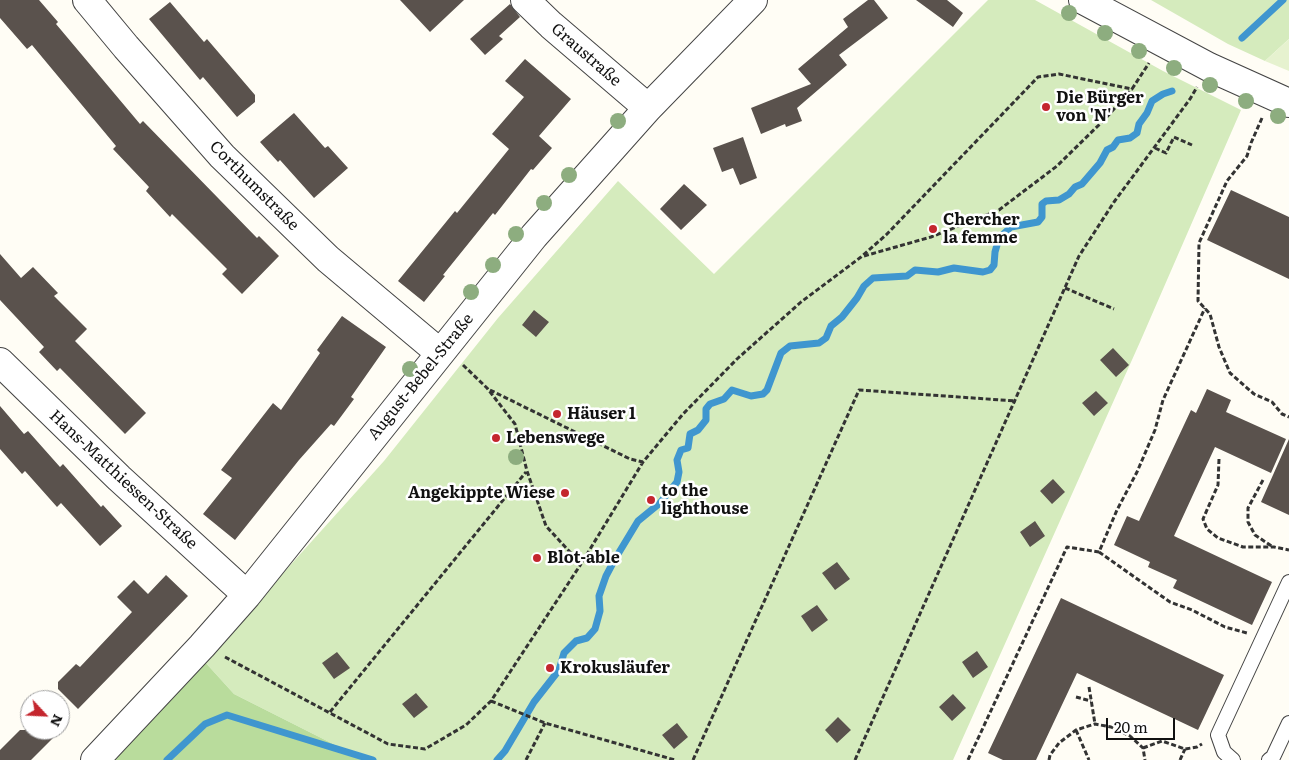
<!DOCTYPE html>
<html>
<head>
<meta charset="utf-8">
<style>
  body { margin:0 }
  #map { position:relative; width:1289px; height:760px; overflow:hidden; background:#fffdf5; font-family:Literata,serif }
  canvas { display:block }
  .north { position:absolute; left:20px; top:690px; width:50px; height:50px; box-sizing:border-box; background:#fff; border:1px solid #a0a0a0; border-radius:50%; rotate:115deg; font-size:14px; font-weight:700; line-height:20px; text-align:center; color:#111 }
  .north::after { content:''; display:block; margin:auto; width:18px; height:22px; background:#c4262e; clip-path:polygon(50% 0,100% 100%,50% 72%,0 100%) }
  .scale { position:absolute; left:1106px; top:718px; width:69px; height:22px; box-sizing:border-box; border:2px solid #111; border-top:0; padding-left:6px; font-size:15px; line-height:18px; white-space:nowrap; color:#111; -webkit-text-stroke:4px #fff; paint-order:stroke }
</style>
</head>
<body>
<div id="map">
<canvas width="1289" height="760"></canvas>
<div class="north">N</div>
<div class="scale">20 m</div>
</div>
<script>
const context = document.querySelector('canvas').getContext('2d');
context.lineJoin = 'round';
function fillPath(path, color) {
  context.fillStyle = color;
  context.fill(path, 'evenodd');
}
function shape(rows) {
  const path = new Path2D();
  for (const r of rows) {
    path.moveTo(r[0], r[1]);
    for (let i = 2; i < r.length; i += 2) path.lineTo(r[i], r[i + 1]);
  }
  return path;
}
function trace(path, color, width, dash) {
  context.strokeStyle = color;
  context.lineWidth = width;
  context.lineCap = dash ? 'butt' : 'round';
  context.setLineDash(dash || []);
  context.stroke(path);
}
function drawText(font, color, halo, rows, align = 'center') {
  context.font = font + ' Literata,serif';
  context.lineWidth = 5;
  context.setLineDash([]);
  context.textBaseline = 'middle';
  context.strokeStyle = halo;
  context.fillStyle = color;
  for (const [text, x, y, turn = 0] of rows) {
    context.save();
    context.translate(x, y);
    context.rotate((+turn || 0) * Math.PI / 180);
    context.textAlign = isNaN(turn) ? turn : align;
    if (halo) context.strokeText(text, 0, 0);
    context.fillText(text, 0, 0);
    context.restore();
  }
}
fillPath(shape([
  [988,0,1035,0,1163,71,1241,110,1140,342,953,760,371,760,355,755,234,694,204,661,384,461,498,318,618,181,714,274],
  [1151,0,1289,0,1289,39,1265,61,1228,44]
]), '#d5ebbd');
fillPath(shape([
  [204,661,234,694,355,755,371,760,100,760]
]), '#b9dc9c');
fillPath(shape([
  [1289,39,1289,71,1265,61]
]), '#e6f2cf');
trace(shape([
  [1242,38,1283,0],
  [167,760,205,724,227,715,373,760],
  [497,760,505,751,534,702,559,670,564,653,576,641,587,638,595,629,600,611,599,596,606,576,615,559,638,521,660,503,677,482,679,472,677,460,681,450,688,448,690,434,698,430,706,420,706,409,710,404,724,399,732,390,751,396,763,394,767,390,781,353,790,346,819,343,826,338,831,326,842,317,857,298,864,286,873,278,907,276,915,270,938,272,954,268,983,272,990,270,994,265,995,252,999,238,1011,227,1038,222,1042,217,1042,204,1046,201,1059,200,1069,194,1075,187,1082,184,1100,163,1107,150,1113,147,1118,140,1130,138,1137,133,1139,124,1147,113,1152,101,1163,94,1172,91]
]), '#3f96cf', 7);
fillPath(shape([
  [0,0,39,0,58,22,56,24,140,124,143,121,257,238,259,236,279,256,242,294,222,274,227,269,172,214,170,217,146,191,149,187,113,149,116,146,32,45,27,49,0,18],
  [400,0,464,0,430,32],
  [868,0,874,0,888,18,839,55,847,65,797,108,802,121,786,127,785,124,761,134,751,108,811,84,798,69,848,27,843,19],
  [916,0,947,0,963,13,953,27],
  [170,2,204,42,207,39,255,95,255,102,237,117,203,77,200,80,149,19],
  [510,4,520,17,499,36,503,39,485,55,470,39],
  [525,59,571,99,539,136,552,148,533,170,531,169,495,215,493,213,443,275,445,276,424,302,398,281,455,211,457,213,509,149,492,134,524,97,505,81],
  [294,113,325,148,328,146,348,168,314,198,280,160,278,162,260,142],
  [743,137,757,178,740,185,733,168,722,172,713,148],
  [684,184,707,205,681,230,660,209],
  [1231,190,1289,217,1289,279,1207,240],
  [0,254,21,278,33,267,58,293,54,296,87,329,75,341,146,413,125,434,60,368,57,371,39,352,44,347,0,300],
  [534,310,549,322,536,337,522,325],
  [342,316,386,347,351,397,354,399,334,426,331,424,299,460,235,540,203,514,232,478,221,470,273,403,281,410,320,353,317,350],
  [1113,348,1129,365,1116,377,1100,360],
  [1207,389,1231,400,1226,412,1286,439,1271,473,1215,447,1174,536,1272,582,1252,625,1173,588,1177,580,1148,567,1150,562,1114,545,1127,516,1139,521,1191,410,1196,413],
  [1096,391,1108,403,1094,416,1082,403],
  [0,406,24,434,28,431,60,467,63,464,101,507,103,505,122,526,100,546,61,503,57,507,25,471,22,474,0,449],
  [1289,439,1289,515,1261,502],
  [1053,479,1065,492,1052,504,1040,491],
  [1035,521,1045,536,1030,547,1020,532],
  [837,562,850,579,835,590,822,573],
  [166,575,188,596,78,709,58,689,58,682,76,664,80,667,132,612,117,597,134,580,148,594],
  [1061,598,1224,675,1198,730,1077,673,1036,760,1003,760,988,753],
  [817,605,828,620,812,632,801,616],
  [977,651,988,667,973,678,962,662],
  [337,652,350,668,334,679,322,663],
  [416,693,428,707,414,718,402,704],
  [953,694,966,708,952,721,939,707],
  [838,717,851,730,837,743,825,730],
  [677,723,688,737,674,749,662,735],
  [20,730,61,730,31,760,0,760,0,750]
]), '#5a524d');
const service = shape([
  [1233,760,1224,752,1218,735,1289,582],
  [1269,760,1273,757,1289,723]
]);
const minor = shape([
  [87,0,126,47,222,156,328,259,440,353],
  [525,0,551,25,648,108],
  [1083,0,1209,67,1289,103],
  [0,362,119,478,247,595],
  [95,760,202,646,247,595,534,236,648,108,753,0]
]);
trace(service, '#444', 16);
trace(minor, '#444', 30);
trace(shape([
  [1262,118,1251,143,1247,156,1227,181,1199,243,1198,301,1210,314,1219,347,1230,373,1254,394,1272,402,1282,414,1289,417],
  [1155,148,1166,153,1174,137,1192,145],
  [864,256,931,237,999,210,1057,166,1105,119,1132,89],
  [1065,288,1114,309],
  [463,365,487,388,515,424,527,471,546,526,581,564,643,462,683,414,737,359,801,302,861,257,886,235,1038,77,1059,74,1132,89,1149,63],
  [490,390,630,459,643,462],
  [1219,459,1218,485,1203,519,1207,529,1218,538,1243,547,1274,547,1289,550],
  [1263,480,1248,508,1248,522,1255,535,1273,547],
  [1099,552,1170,602,1192,610,1225,627,1247,633],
  [225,657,388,744,425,749,466,725,491,701,581,564],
  [1089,687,1095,724],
  [1076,697,1091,701],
  [491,701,545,723,675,760],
  [330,712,526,472],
  [1076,730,1089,760],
  [1143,748,1162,741,1185,749,1197,747,1202,744],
  [526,760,545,723],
  [693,760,859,390,1016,401],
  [855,760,1079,256,1114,202,1190,99,1197,87],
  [968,760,1067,547,1099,552,1117,510,1137,472,1155,430,1163,400,1205,308],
  [1049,760,1050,755,1059,743,1076,730,1095,724,1111,727,1130,736,1143,748,1145,760],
  [1180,760,1185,749]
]), '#333', 3, [5, 2.5]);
trace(service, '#fff', 14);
trace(minor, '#fff', 28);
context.fillStyle = '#8dad7f';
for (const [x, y] of [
  [1069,13],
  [1105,33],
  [1139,51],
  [1174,68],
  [1210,85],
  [1246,101],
  [1278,116],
  [618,121],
  [569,175],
  [544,203],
  [516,234],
  [493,265],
  [471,292],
  [410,369],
  [516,457]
]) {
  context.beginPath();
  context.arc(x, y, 8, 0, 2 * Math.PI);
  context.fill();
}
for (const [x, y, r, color] of [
  [1046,107,5,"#c4262e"],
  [933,229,5,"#c4262e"],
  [557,414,5,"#c4262e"],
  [496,438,5,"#c4262e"],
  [565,493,5,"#c4262e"],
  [651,500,5,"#c4262e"],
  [537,558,5,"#c4262e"],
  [550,668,5,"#c4262e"]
]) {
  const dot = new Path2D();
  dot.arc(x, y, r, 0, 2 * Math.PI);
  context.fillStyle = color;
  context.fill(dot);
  trace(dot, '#fff', 2);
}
drawText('16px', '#111', '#fff', [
  ["Graustraße",586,55,41],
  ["Corthumstraße",254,186,45],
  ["August-Bebel-Straße",421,377,-51],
  ["Hans-Matthiessen-Straße",123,480,43]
]);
drawText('bold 16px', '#111', '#fff', [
  ["Die Bürger",1056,98],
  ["von 'N'",1056,116],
  ["Chercher",943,220],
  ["la femme",943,238],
  ["Häuser 1",567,414],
  ["Lebenswege",506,438],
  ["to the",661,491],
  ["lighthouse",661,509],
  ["Angekippte Wiese",555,493,"right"],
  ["Blot-able",547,558],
  ["Krokusläufer",560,668]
], 'left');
</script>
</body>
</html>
